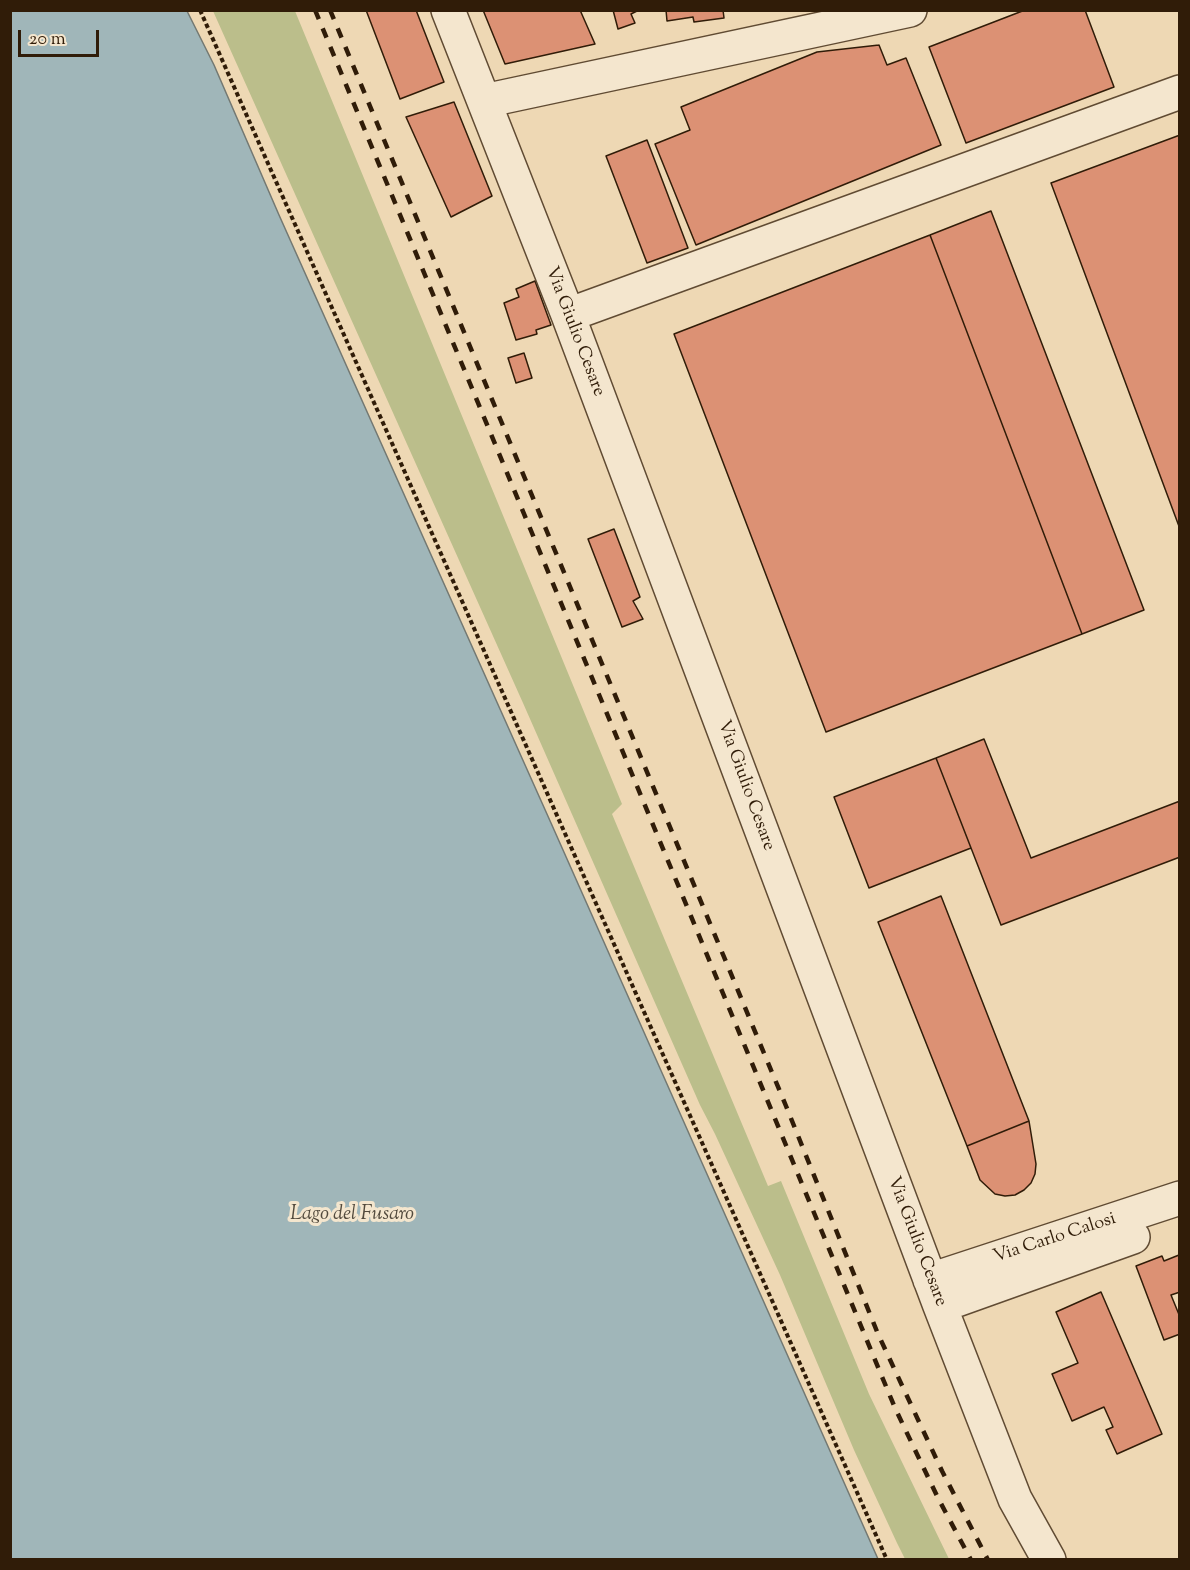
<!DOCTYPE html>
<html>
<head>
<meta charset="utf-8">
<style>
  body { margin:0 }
  #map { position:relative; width:1190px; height:1570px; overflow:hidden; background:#eed8b4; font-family:"Sorts Mill Goudy",serif }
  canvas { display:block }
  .frame { position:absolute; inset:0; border:12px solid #301c08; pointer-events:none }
  .scale { position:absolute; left:18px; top:30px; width:81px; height:27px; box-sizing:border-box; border:3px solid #301c08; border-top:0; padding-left:8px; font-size:18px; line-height:21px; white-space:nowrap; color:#301c08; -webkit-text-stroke:4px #f4e6ce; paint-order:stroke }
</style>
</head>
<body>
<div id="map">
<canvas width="1190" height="1570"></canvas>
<div class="frame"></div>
<div class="scale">20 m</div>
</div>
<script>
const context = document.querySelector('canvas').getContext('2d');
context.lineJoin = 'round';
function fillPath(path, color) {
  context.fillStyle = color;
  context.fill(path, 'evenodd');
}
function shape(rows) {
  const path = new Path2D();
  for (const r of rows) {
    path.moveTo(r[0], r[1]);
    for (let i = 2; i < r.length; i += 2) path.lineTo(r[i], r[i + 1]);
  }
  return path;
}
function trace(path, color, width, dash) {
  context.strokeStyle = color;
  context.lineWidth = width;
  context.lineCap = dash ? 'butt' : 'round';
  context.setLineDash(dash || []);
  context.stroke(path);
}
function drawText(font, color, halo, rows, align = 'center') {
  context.font = font + ' "Sorts Mill Goudy",serif';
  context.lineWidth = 6;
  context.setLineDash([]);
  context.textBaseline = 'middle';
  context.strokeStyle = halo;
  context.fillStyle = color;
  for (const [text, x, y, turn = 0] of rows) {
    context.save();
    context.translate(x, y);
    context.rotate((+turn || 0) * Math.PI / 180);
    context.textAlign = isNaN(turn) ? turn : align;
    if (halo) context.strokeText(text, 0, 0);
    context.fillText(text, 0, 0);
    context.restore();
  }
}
fillPath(shape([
  [213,11,295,11,622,804,612,814,768,1186,781,1181,869,1394,949,1559,905,1559,897,1543,854,1450,780,1275,715,1134,700,1105,523,703]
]), '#bbbe8b');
const water = shape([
  [11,10,187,11,214,65,279,215,551,823,878,1559,11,1559,11,10]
]);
fillPath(water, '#a0b6b9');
trace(water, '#737872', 1.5);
const building = shape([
  [366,10,416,10,444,82,400,99,366,10],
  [483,10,580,10,595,44,505,64,483,10],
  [613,10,639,10,631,14,635,23,618,29,613,10],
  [666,10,723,10,724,18,694,22,693,17,667,21,666,10],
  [1025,10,1085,10,1114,87,966,143,929,47,1025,10],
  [879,45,887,65,906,58,941,145,696,245,655,144,690,130,681,107,817,52,879,45],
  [454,102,492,196,451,217,406,117,454,102],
  [1180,135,1180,529,1051,183,1180,135],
  [647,140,688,248,647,263,606,156,647,140],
  [991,211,1144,610,1082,634,930,235,991,211],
  [930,235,1082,634,826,732,674,334,930,235],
  [535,281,551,325,536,330,537,334,516,340,504,303,519,297,516,289,535,281],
  [524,353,532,378,516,383,508,358,524,353],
  [614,529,640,597,633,601,643,619,622,627,588,539,614,529],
  [984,739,1031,858,1180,801,1180,857,1001,925,936,758,984,739],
  [936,758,971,848,869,888,834,797,936,758],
  [941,896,1029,1121,967,1146,878,922,941,896],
  [1029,1121,1036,1164,1035,1174,1031,1183,1024,1190,1015,1195,1005,1196,995,1194,980,1180,967,1146,1029,1121],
  [1179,1255,1180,1292,1171,1295,1180,1317,1180,1334,1164,1340,1136,1266,1162,1256,1164,1261,1179,1255],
  [1101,1292,1162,1434,1117,1454,1106,1430,1113,1427,1104,1407,1072,1421,1052,1374,1078,1363,1056,1312,1101,1292]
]);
fillPath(building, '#dc9174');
trace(building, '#301c08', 1.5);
const minor = shape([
  [448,10,568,315,940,1306,1015,1499,1049,1560],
  [484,101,910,10],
  [568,315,1180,92],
  [930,1280,1180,1198],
  [940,1306,1133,1237]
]);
trace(minor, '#604b33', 36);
trace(shape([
  [200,10,887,1560]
]), '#301c08', 4, [4.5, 3]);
trace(minor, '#f4e6ce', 33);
trace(shape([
  [315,10,895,1408,938,1498,971,1560],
  [330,10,786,1106,878,1334,942,1471,988,1560]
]), '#301c08', 4.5, [10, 10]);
drawText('18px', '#301c08', '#f4e6ce', [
  ["Via Giulio Cesare",574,332,69],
  ["Via Giulio Cesare",745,786,70],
  ["Via Carlo Calosi",1055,1239,-18],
  ["Via Giulio Cesare",916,1242,69]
]);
drawText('italic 20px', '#524a3d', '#f4e6ce', [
  ["Lago del Fusaro",352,1216]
]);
</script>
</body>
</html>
